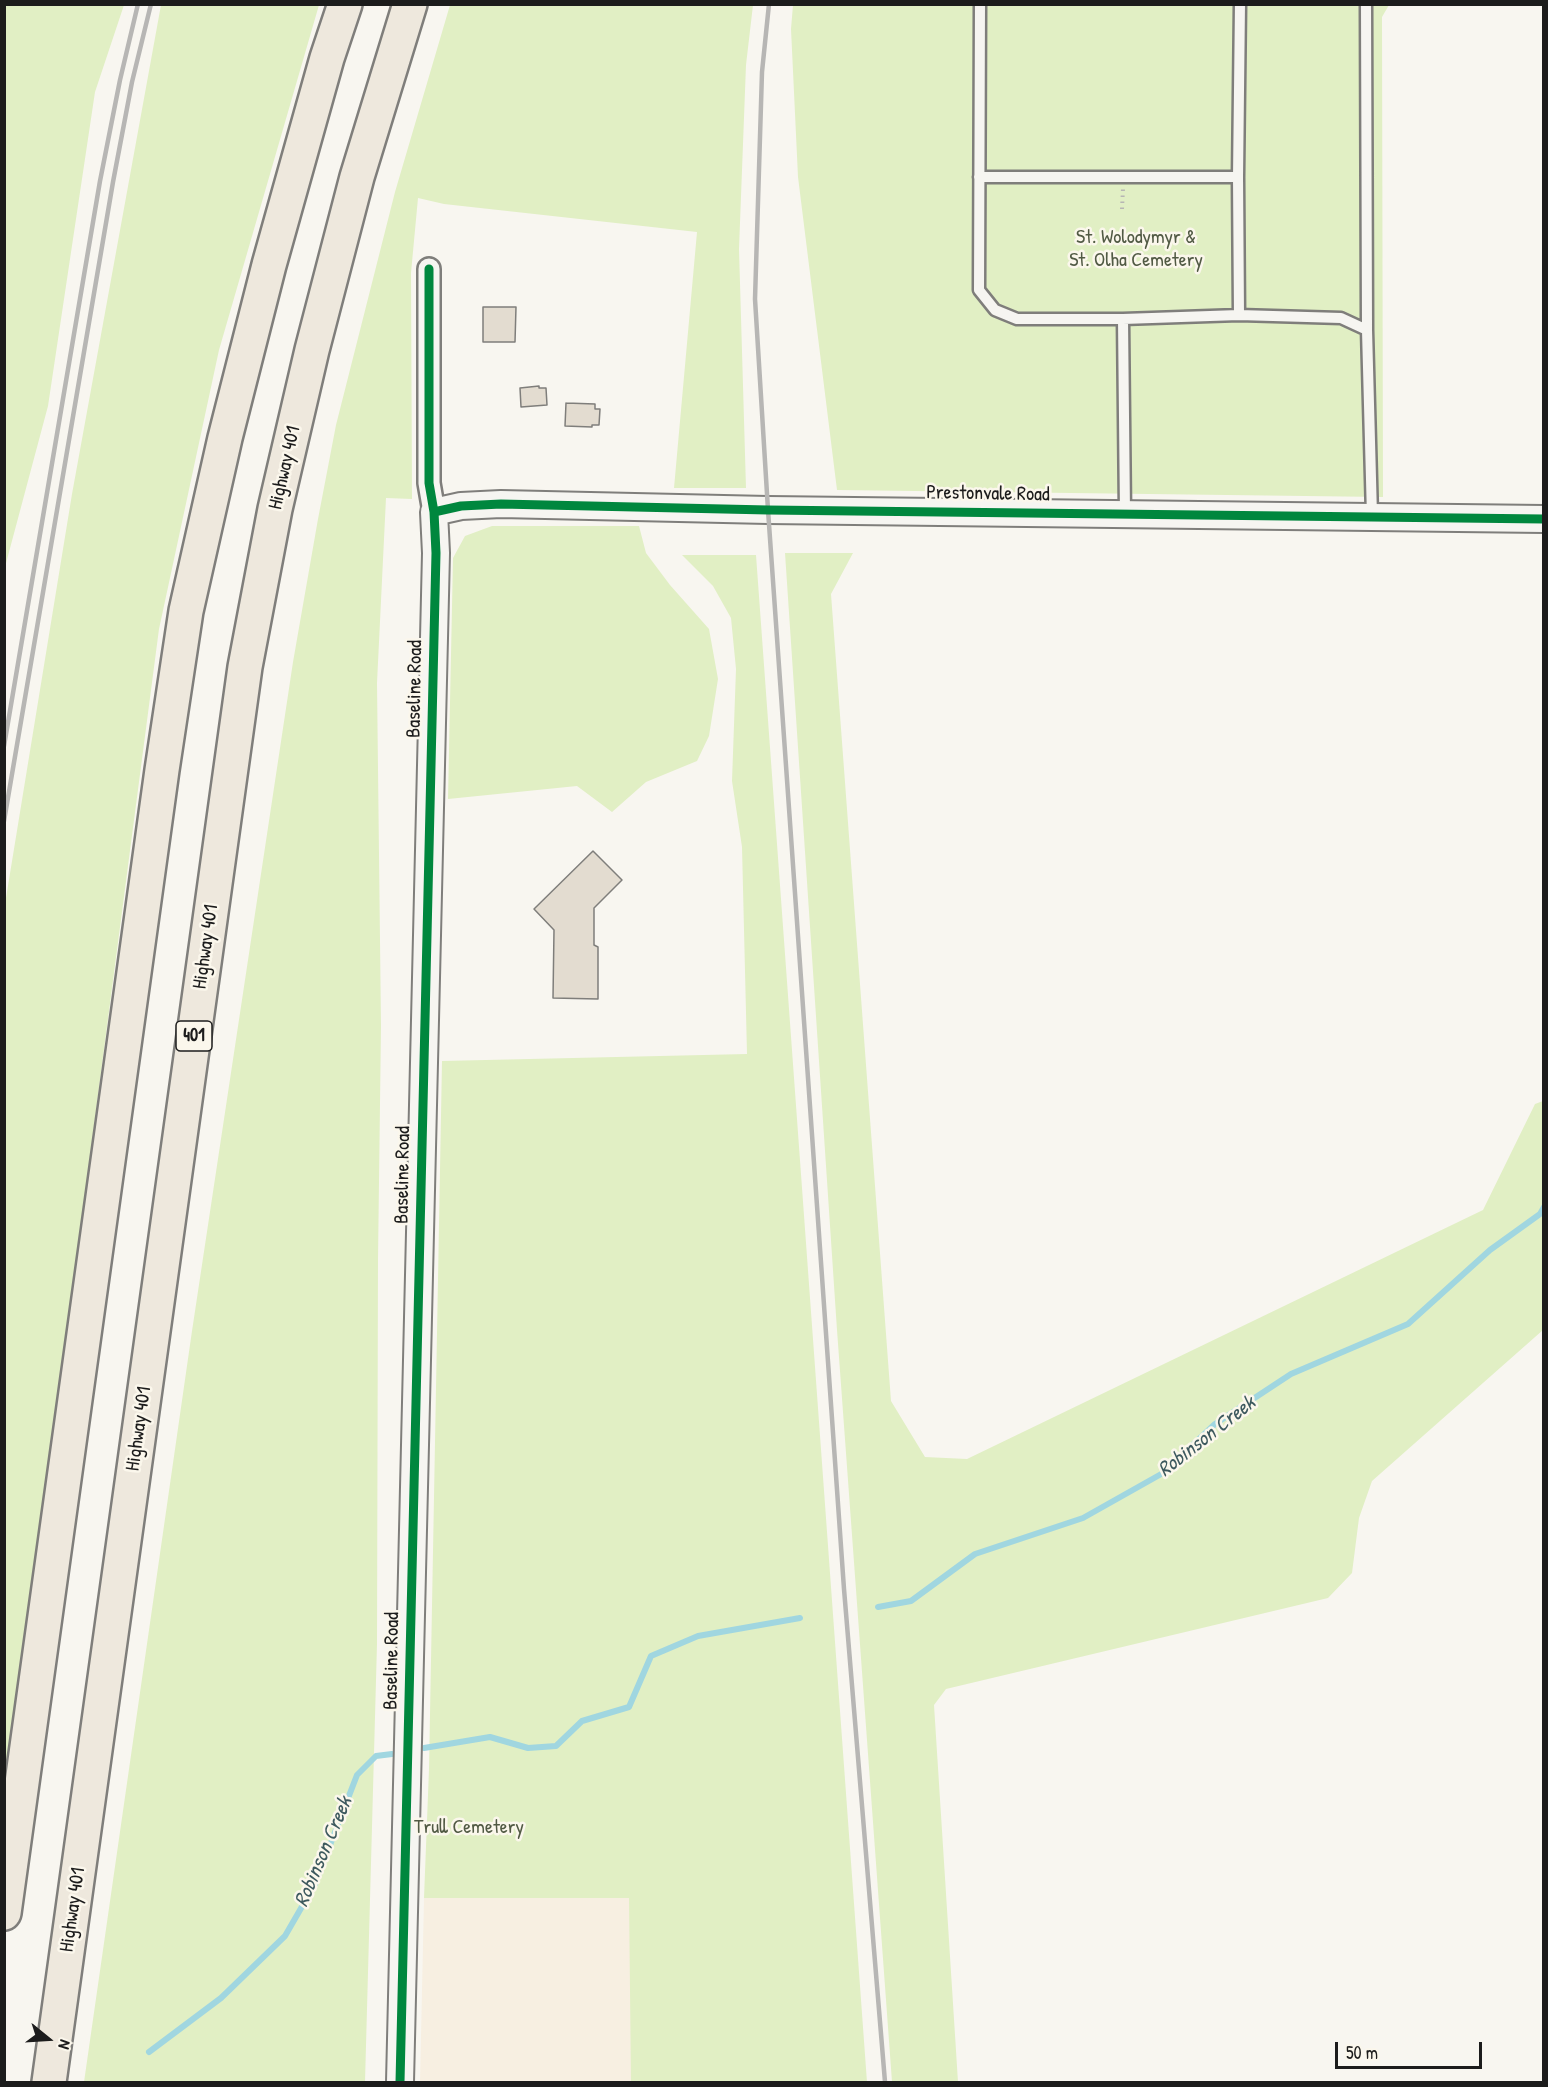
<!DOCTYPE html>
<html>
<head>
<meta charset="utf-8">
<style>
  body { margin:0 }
  #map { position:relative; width:1548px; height:2087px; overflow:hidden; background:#f8f6f0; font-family:"Patrick Hand",sans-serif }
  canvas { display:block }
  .frame { position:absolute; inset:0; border:6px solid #1c1c1c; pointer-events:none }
  .north { position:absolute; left:18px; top:2009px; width:60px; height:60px; -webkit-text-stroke:4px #fbf7ec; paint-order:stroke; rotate:108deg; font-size:16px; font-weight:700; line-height:24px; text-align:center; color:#1c1c1c }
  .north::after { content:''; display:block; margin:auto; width:21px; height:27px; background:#1c1c1c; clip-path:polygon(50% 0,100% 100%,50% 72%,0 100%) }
  .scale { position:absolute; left:1335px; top:2042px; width:147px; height:27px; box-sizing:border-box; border:3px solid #1c1c1c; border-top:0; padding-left:8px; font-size:18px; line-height:21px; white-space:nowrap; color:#1c1c1c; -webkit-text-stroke:4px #fbf7ec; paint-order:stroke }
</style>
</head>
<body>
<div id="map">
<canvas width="1548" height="2087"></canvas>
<div class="frame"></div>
<div class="north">N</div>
<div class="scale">50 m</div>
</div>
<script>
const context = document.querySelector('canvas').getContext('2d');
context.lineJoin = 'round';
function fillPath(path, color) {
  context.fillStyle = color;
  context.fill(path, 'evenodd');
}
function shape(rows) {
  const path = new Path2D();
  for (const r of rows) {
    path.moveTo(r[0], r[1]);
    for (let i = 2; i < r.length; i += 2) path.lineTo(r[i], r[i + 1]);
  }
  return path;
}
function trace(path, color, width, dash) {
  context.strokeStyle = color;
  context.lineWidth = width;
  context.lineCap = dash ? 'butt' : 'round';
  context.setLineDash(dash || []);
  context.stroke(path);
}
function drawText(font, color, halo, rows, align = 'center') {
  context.font = font + ' "Patrick Hand",sans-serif';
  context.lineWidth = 5;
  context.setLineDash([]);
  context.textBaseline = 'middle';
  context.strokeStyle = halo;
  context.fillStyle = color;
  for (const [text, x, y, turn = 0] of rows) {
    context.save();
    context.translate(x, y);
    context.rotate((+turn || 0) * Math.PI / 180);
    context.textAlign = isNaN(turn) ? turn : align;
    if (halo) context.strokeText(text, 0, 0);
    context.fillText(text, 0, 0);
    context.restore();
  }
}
fillPath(shape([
  [698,1897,695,2082,420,2082,424,1898]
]), '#f7efe1');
fillPath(shape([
  [4,5,124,5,95,92,48,406,5,567],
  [161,5,319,5,219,350,159,629,5,1806,5,904,72,494],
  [450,5,753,5,746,65,739,249,746,488,674,488,697,232,444,204,418,198,411,273,412,499,386,498,377,683,381,1026,378,1259,377,1644,365,2082,84,2082,192,1331,293,662,318,519,336,425,395,192],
  [793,5,1389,5,1382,17,1383,497,837,490,798,177,791,29],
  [492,526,639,526,646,553,670,585,709,629,718,679,709,736,697,761,646,782,612,812,577,786,448,799,453,558,465,536],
  [785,553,853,553,831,594,891,1401,925,1457,967,1459,1483,1210,1535,1104,1543,1101,1543,1330,1372,1481,1359,1518,1352,1573,1328,1598,946,1689,934,1705,958,2082,892,2082,837,1330],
  [682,555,756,555,867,2082,631,2082,629,1898,424,1898,429,1769,442,1061,747,1054,742,847,732,781,736,669,731,618,713,586]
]), '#e1efc4');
trace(shape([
  [878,1607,911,1601,975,1554,1083,1518,1163,1473,1215,1424,1291,1374,1408,1324,1490,1250,1540,1214,1544,1207],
  [424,1748,490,1737,528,1748,556,1746,582,1721,629,1707,651,1656,698,1636,800,1618],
  [149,2052,221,1998,285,1936,315,1884,357,1775,376,1756,392,1754]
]), '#a0d6e0', 6);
const building = shape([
  [483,307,516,307,515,342,483,342,483,307],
  [539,386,539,388,546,388,547,405,521,407,520,388,539,386],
  [566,403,595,404,595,409,600,409,599,425,592,425,592,427,565,426,566,403],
  [593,851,622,880,594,908,594,945,598,947,598,999,553,998,554,930,534,909,593,851]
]);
fillPath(building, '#e3dcd0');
trace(building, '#7f7e7b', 1.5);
const service = shape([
  [980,4,979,290,995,310,1017,319,1123,319,1125,514],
  [1366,4,1367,330,1372,516],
  [979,177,1238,177],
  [1239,315,1238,177,1240,4],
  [1123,319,1239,315,1341,318,1367,330]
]);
const minor = shape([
  [429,269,429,483,434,512]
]);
const tertiary = shape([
  [400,2082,436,553,434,512,461,506,501,504,768,510,1544,519]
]);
const motorway = shape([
  [4,1913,162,770,186,611,225,438,269,265,327,58,345,4],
  [49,2082,245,667,275,509,312,350,357,177,410,4]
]);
trace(service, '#7f7e7b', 15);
trace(minor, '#7f7e7b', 26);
trace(tertiary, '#7f7e7b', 30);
trace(motorway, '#7f7e7b', 38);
trace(shape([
  [1122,209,1123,189]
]), '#b7b6b4', 4, [1.5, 4.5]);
trace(service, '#f6f5f1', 10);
trace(minor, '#f6f5f1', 21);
trace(tertiary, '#f6f5f1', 26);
trace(motorway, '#eee8dd', 33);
trace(shape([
  [769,4,762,72,755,299,768,510,844,1589,885,2082],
  [4,746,100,181,120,80,138,4],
  [4,821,113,182,132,82,151,4]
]), '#b7b6b4', 4.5);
trace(shape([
  [434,512,461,506,501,504,768,510,1544,519],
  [400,2082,436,553,434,512,429,483,429,269]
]), '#00873e', 9);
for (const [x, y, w] of [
  [194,1036,36]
]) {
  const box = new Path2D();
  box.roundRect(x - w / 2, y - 15, w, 30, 4.5);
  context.fillStyle = '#fbf7ec';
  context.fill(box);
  trace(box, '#1c1c1c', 1.5);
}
drawText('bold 18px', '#1c1c1c', null, [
  ["401",194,1036]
]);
drawText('20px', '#515a44', '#fbf7ec', [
  ["St. Wolodymyr &",1136,238],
  ["St. Olha Cemetery",1136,261],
  ["Trull Cemetery",469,1828]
]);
drawText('20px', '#1c1c1c', '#fbf7ec', [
  ["Highway 401",285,468,-77],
  ["Prestonvale Road",988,494,1],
  ["Baseline Road",415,689,-89],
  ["Highway 401",206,947,-82],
  ["Baseline Road",403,1175,-89],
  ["Highway 401",139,1429,-82],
  ["Baseline Road",392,1661,-89],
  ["Highway 401",73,1910,-82]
]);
drawText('italic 21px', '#3d595e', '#fbf7ec', [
  ["Robinson Creek",1207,1437,-38],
  ["Robinson Creek",324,1852,-67]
]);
</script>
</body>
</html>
